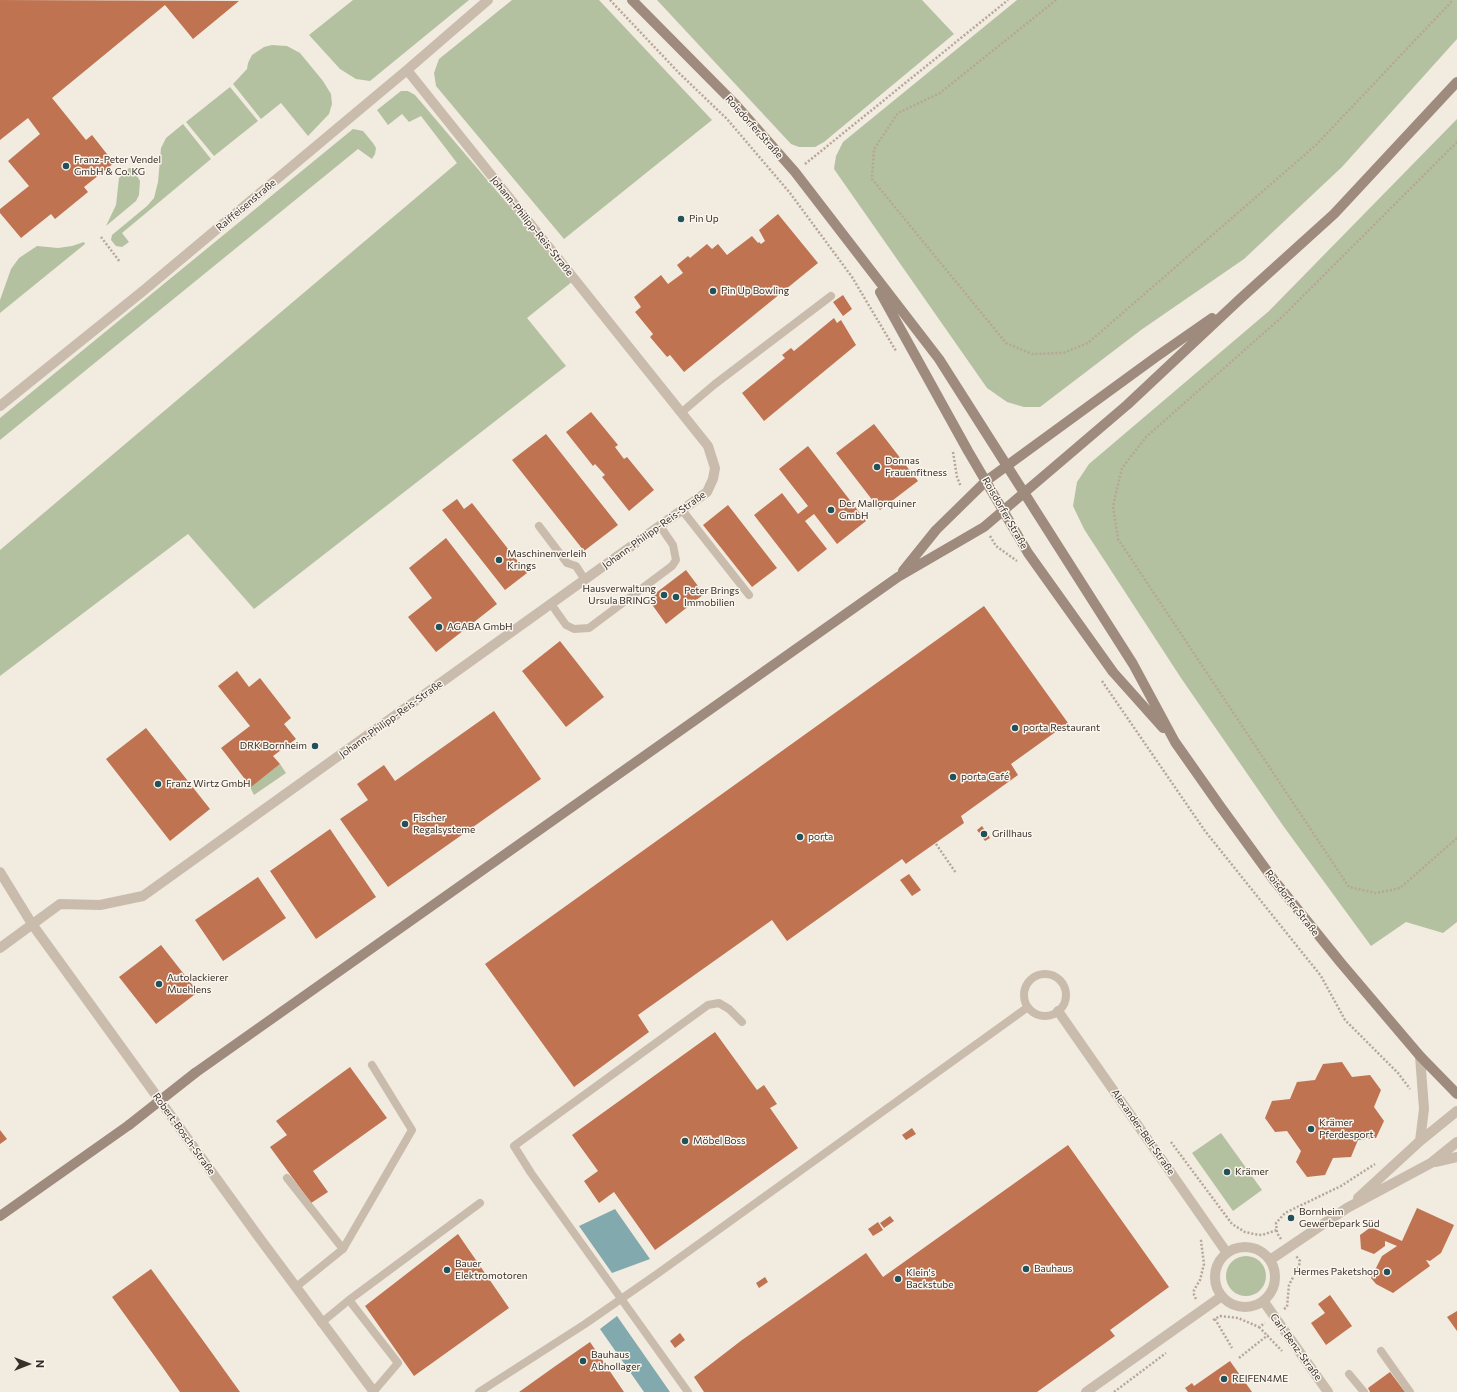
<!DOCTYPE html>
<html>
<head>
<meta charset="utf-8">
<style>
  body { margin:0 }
  #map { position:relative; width:1457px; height:1392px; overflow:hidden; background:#f2ebe0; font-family:Commissioner,sans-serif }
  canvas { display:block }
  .north { position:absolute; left:8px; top:1344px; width:40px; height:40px; -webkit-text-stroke:3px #faf5ed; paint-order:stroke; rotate:90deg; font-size:11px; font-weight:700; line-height:16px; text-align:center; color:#39302b }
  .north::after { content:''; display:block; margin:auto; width:14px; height:18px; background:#39302b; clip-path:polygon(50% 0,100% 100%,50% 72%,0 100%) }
</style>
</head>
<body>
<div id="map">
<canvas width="1457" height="1392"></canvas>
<div class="north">N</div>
</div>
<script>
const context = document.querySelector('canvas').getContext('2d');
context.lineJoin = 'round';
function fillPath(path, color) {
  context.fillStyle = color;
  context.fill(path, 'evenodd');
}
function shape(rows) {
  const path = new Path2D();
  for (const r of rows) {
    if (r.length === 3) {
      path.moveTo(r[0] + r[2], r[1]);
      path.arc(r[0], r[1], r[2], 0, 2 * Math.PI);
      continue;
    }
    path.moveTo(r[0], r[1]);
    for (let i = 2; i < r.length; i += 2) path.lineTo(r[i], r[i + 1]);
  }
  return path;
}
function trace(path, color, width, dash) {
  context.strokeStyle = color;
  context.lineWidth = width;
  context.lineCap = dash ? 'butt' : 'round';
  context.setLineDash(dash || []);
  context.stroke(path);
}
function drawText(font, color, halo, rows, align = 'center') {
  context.font = font + ' Commissioner,sans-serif';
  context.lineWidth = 3;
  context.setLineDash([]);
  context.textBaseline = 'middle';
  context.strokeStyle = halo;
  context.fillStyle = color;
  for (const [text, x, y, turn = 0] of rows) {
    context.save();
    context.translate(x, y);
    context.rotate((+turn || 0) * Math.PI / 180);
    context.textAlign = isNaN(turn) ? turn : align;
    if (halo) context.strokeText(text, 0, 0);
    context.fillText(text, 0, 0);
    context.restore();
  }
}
fillPath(shape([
  [353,0,469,0,370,81,356,79,340,69,309,35],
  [512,0,599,0,712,120,564,239,436,86,434,73,439,59],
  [657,0,922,0,954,34,824,142,815,147,799,147,791,144],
  [1017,0,1457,0,1457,39,1342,167,1244,259,1141,330,1040,407,1024,407,1007,402,987,388,834,169,836,156,843,142],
  [272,45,287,46,300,53,323,81,331,94,332,104,329,114,308,136,281,103,261,119,233,84,247,69,248,63,252,55,264,47],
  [230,87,258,121,214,156,186,122],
  [401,91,408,91,415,95,573,281,527,318,566,366,254,609,188,534,0,676,0,550,457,163,421,116,409,122,402,114,388,125,377,110],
  [1457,119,1457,922,1443,933,1406,922,1371,946,1284,827,1181,678,1084,529,1073,506,1077,482,1089,464,1269,311],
  [183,124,211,159,122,233,129,242,122,247,116,246,111,240,112,235,147,206,154,198,158,182,161,148,166,138],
  [353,129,363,131,373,143,376,148,375,154,372,159,358,149,0,440,0,418],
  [129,168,132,168,136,174,140,181,139,195,136,201,106,226,116,205,119,178],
  [84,242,85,244,0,313,0,300,11,269,19,258,37,246,58,248,72,246],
  [280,764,286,773,254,795,250,787],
  [1221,1133,1262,1190,1233,1211,1192,1153],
  [1246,1276,20]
]), '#b4c1a1');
fillPath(shape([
  [615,1209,650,1259,612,1273,579,1226],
  [617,1316,670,1392,644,1392,600,1329]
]), '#81a9ae');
fillPath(shape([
  [0,0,239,1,193,39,165,5,52,98,86,140,92,135,114,163,84,187,88,192,55,219,51,214,21,238,0,213,0,209,29,186,8,161,40,134,28,118,0,140],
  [778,214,818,263,684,372,670,355,667,357,650,337,653,334,635,312,641,307,634,297,661,275,668,284,683,273,677,265,688,256,690,258,707,244,712,249,718,244,727,255,752,236,758,243,759,242,761,244,765,241,759,230],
  [843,295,852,309,843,316,833,302],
  [834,318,837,323,841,320,856,345,764,421,742,393,785,358,782,355,791,348,794,351],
  [591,412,618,445,615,447,624,459,627,457,654,490,629,511,602,477,605,475,595,464,593,466,566,432],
  [874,424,918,481,880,510,836,453],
  [546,434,618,525,584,551,512,460],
  [808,446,866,521,837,544,814,514,805,521,827,549,798,572,754,515,782,493,798,514,808,506,779,469],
  [457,499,464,509,472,503,527,573,505,590,442,510],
  [728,505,777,568,752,587,703,525],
  [446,538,497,604,436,652,408,617,432,598,409,568],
  [686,570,704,594,666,624,648,599],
  [984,606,1068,723,1011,764,1018,775,961,816,964,823,907,863,906,864,902,859,787,941,772,920,638,1015,649,1032,574,1087,485,964],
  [560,641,604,697,566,727,522,671],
  [237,671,249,687,260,678,291,718,284,724,296,739,273,756,280,764,251,787,221,748,250,726,218,686],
  [494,711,541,779,388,887,340,819,368,800,357,784,384,765,395,781],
  [146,728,210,809,170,841,106,759],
  [982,826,990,838,985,841,977,830],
  [330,829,376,897,316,939,270,871],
  [909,874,921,890,912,896,900,880],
  [258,877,286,918,223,961,195,920],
  [161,945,198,992,156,1024,119,977],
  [715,1032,757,1090,764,1085,777,1104,770,1108,798,1148,655,1250,614,1192,599,1203,584,1181,598,1171,572,1135],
  [1342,1062,1352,1077,1370,1075,1381,1090,1374,1107,1384,1121,1376,1138,1358,1140,1351,1157,1333,1158,1325,1175,1307,1177,1296,1162,1301,1151,1287,1131,1275,1132,1265,1118,1272,1101,1290,1099,1297,1082,1315,1080,1323,1064],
  [350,1067,387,1118,313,1171,328,1192,311,1203,270,1147,287,1135,276,1121],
  [912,1128,916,1134,906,1140,902,1135],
  [0,1130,7,1139,0,1144],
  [1068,1145,1169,1287,1110,1330,1115,1336,1037,1392,704,1392,694,1377,742,1340,866,1253,883,1277],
  [1417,1208,1454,1225,1441,1253,1430,1261,1426,1260,1430,1266,1393,1293,1376,1284,1371,1278,1382,1256,1397,1246,1385,1241,1385,1246,1374,1254,1361,1249,1360,1235,1371,1227,1402,1241],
  [890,1216,894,1221,884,1228,880,1223],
  [878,1222,883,1230,873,1236,868,1229],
  [458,1234,509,1308,414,1376,365,1306],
  [151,1269,207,1346,240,1392,180,1392,161,1365,112,1297],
  [765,1277,768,1282,759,1288,756,1283],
  [1330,1295,1352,1326,1326,1345,1311,1323,1325,1313,1318,1304],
  [1457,1311,1457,1331,1447,1317],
  [680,1333,685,1340,675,1348,670,1341],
  [590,1342,624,1392,519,1392,554,1367],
  [1230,1361,1252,1392,1188,1392,1185,1388,1192,1383,1194,1386],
  [1390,1372,1405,1392,1370,1392,1368,1388]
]), '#c07351');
trace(shape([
  [610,0,679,73,727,119,790,193,852,277,896,351],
  [1056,0,940,93,898,113,874,149,872,179,1006,343,1032,354,1063,353,1088,343,1316,145,1453,0],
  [1457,142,1283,316,1146,437,1122,468,1113,506,1118,539,1349,887,1376,893,1400,888,1457,838],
  [805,164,1008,0],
  [101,237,120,262],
  [953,452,957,477,961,487],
  [990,536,996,546,1017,561],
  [1102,681,1205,831,1321,976,1345,1020,1398,1073,1410,1089],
  [936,844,956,873],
  [1171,1142,1232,1224,1245,1232,1254,1234,1262,1235,1277,1230],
  [1281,1239,1277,1233,1276,1223,1285,1213,1341,1186,1375,1164],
  [1196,1299,1194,1295,1194,1290,1200,1280,1204,1264,1201,1241,1203,1240],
  [1284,1309,1287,1307,1289,1285,1299,1266,1300,1261,1296,1256],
  [1215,1319,1232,1348],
  [1213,1320,1220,1316,1238,1318,1259,1327,1265,1323],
  [1259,1327,1282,1351],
  [1239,1358,1268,1335],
  [1114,1392,1166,1353]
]), '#b6a697', 2.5, [2, 2]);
trace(shape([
  [682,412,715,384,831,296],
  [682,510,749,595],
  [539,526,567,563,576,566,585,580],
  [551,604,566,625,574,629,589,628,672,566,676,560,673,545,660,526],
  [1045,995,21],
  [287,1178,343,1249,296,1287],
  [343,1249,412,1130,372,1065],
  [349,1300,480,1203],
  [321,1323,349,1300,398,1363,374,1391],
  [1381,1351,1410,1392],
  [1349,1374,1364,1392],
  [479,1392,585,1324,657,1274,1028,1007],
  [688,1392,531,1173,514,1146,708,1005,719,1003,729,1009,742,1022]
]), '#cabcac', 8);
trace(shape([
  [0,406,143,291,407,70,488,0],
  [0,872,32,924,258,1236,374,1392],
  [0,948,60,904,100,905,143,896,707,492,713,479,715,468,708,446,407,70],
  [1058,1011,1227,1253],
  [1420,1056,1424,1109,1420,1141],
  [1435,1162,1457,1157],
  [1358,1198,1420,1141,1457,1111],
  [1245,1277,30],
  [1270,1260,1347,1208,1431,1163,1457,1142],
  [1264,1302,1328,1392],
  [1086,1392,1222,1296]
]), '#cabcac', 10);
trace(shape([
  [632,0,736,105,795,172,939,359,1133,664,1175,742,1220,806,1273,879,1341,963,1420,1056,1457,1094],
  [880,292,968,451,1028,553,1113,672,1163,728],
  [903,571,936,530,986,481,1156,357,1212,318],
  [195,1073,898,577,984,527,1127,405,1240,299,1334,214,1457,82],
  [0,1216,129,1125]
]), '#9e8b7e', 10);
trace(shape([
  [129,1125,195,1073]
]), '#9e8b7e', 10);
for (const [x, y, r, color] of [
  [66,166,4,"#225159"],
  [681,219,4,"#225159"],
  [713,291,4,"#225159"],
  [877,467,4,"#225159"],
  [831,510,4,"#225159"],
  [499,560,4,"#225159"],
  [664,595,4,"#225159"],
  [676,597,4,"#225159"],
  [439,627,4,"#225159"],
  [1015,728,4,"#225159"],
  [315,746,4,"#225159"],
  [953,777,4,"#225159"],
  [158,784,4,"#225159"],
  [405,824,4,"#225159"],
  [984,834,4,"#225159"],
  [800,837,4,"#225159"],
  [159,984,4,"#225159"],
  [1311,1129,4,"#225159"],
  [685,1141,4,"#225159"],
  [1227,1172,4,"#225159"],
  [1291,1218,4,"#225159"],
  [1026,1269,4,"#225159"],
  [447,1270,4,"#225159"],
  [1387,1272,4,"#225159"],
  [898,1279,4,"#225159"],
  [583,1361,4,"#225159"],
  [1224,1379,4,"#225159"]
]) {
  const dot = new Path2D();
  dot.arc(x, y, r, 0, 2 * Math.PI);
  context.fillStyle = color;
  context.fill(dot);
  trace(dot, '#faf5ed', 1.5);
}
drawText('10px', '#39302b', '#faf5ed', [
  ["Roisdorfer Straße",754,127,48],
  ["Raiffeisenstraße",246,205,-40],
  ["Johann-Philipp-Reis-Straße",532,226,51],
  ["Roisdorfer Straße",1005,513,60],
  ["Johann-Philipp-Reis-Straße",654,530,-36],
  ["Johann-Philipp-Reis-Straße",391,719,-36],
  ["Roisdorfer Straße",1292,903,52],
  ["Alexander-Bell-Straße",1143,1132,55],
  ["Robert-Bosch-Straße",184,1134,54],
  ["Carl-Benz-Straße",1296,1347,54]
]);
drawText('10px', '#39302b', '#faf5ed', [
  ["Franz-Peter Vendel",74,160],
  ["GmbH & Co. KG",74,172],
  ["Pin Up",689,219],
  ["Pin Up Bowling",721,291],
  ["Donnas",885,461],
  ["Frauenfitness",885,473],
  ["Der Mallorquiner",839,504],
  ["GmbH",839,516],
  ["Maschinenverleih",507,554],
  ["Krings",507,566],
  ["Hausverwaltung",656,589,"right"],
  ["Ursula BRINGS",656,601,"right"],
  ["Peter Brings",684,591],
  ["Immobilien",684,603],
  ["AGABA GmbH",447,627],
  ["porta Restaurant",1023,728],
  ["DRK Bornheim",307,746,"right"],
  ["porta Café",961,777],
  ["Franz Wirtz GmbH",166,784],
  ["Fischer",413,818],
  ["Regalsysteme",413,830],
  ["Grillhaus",992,834],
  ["porta",808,837],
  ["Autolackierer",167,978],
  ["Muehlens",167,990],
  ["Krämer",1319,1123],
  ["Pferdesport",1319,1135],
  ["Möbel Boss",693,1141],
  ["Krämer",1235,1172],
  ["Bornheim",1299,1212],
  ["Gewerbepark Süd",1299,1224],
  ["Bauer",455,1264],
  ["Elektromotoren",455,1276],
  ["Bauhaus",1034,1269],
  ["Hermes Paketshop",1379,1272,"right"],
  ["Klein's",906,1273],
  ["Backstube",906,1285],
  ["Bauhaus",591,1355],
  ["Abhollager",591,1367],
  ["REIFEN4ME",1232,1379]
], 'left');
</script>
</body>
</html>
